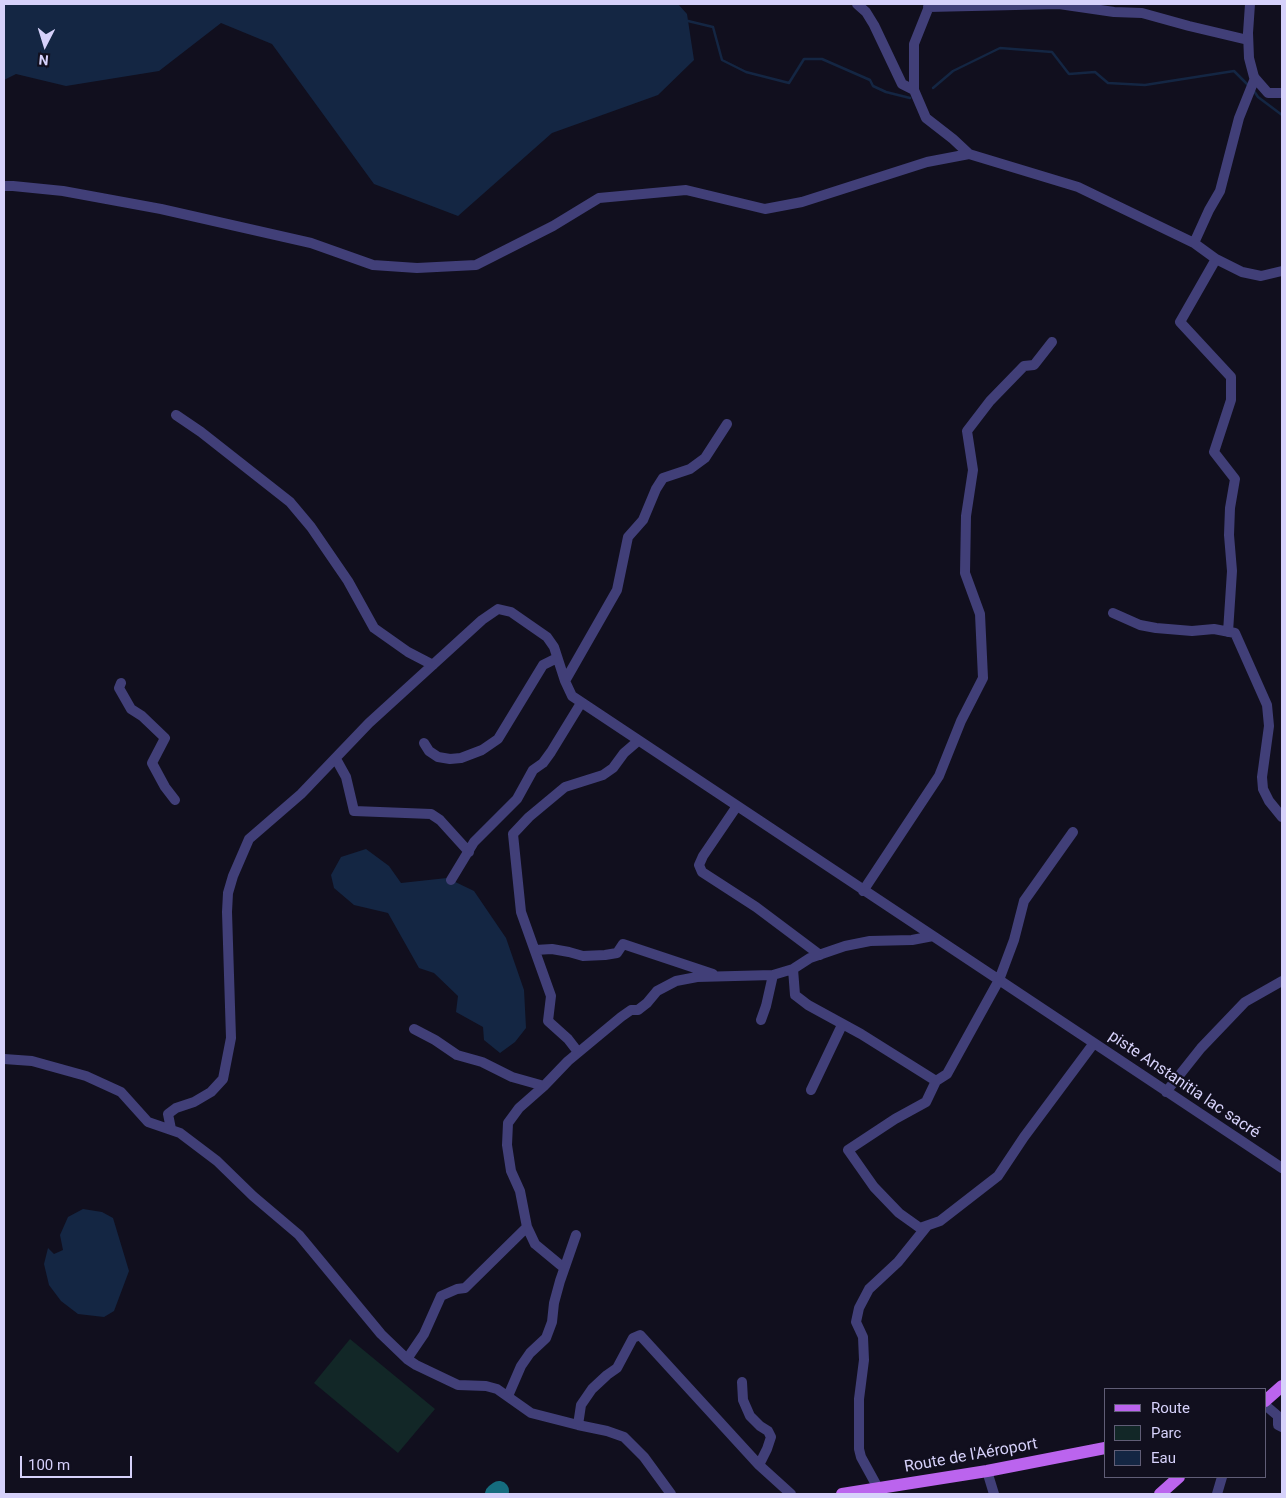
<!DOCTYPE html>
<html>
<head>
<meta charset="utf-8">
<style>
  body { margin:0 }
  #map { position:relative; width:1286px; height:1498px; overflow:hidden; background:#110f1e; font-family:Roboto,sans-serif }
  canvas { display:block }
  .frame { position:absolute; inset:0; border:5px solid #d6d1fa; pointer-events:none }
  .legend { position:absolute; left:1104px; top:1388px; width:162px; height:90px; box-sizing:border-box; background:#110f1e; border:1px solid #605d76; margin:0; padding:6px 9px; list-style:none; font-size:15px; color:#d6d1fa }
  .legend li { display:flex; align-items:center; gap:10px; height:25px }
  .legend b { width:25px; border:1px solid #605d76 }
  .north { position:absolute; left:20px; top:20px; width:50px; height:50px; -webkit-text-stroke:4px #110f1e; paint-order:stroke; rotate:185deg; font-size:14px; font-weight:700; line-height:20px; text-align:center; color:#d6d1fa }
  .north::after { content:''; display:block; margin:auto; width:18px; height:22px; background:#d6d1fa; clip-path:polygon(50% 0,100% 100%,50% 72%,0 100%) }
  .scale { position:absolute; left:20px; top:1456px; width:112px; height:22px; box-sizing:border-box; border:2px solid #d6d1fa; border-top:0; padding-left:6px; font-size:15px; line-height:18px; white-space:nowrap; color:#d6d1fa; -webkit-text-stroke:4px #110f1e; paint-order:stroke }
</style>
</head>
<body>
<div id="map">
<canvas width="1286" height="1498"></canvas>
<div class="frame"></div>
<ul class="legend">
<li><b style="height:6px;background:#bb64ee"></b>Route</li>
<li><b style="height:14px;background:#122727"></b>Parc</li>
<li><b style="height:14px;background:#142643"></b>Eau</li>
</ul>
<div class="north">N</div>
<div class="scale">100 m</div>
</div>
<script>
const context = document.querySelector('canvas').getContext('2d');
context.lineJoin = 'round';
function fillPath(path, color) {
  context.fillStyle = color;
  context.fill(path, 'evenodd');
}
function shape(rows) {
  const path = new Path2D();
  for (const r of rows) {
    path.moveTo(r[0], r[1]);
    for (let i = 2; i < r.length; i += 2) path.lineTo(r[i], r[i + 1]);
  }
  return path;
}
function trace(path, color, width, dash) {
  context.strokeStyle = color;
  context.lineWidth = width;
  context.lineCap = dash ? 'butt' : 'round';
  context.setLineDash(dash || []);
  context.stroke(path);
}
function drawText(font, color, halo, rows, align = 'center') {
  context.font = font + ' Roboto,sans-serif';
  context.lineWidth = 4.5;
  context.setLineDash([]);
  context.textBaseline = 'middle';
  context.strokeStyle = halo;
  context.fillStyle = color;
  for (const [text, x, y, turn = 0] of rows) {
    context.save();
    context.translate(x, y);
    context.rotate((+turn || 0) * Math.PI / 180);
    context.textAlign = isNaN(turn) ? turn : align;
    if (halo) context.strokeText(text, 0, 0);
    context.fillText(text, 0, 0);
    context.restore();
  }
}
fillPath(shape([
  [350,1339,435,1409,398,1453,314,1383]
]), '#122727');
fillPath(shape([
  [4,4,678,4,687,14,694,60,658,95,552,133,458,216,374,184,272,44,221,23,159,71,66,86,16,74,4,80],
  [366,849,389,866,401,883,447,878,474,891,506,938,524,990,526,1028,515,1042,500,1053,484,1040,483,1027,456,1012,458,996,434,973,419,968,388,913,354,905,334,888,331,875,341,857],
  [83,1209,102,1212,113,1218,129,1271,114,1311,104,1317,78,1314,61,1301,49,1285,44,1264,48,1248,54,1254,63,1250,60,1235,68,1217]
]), '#142643');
trace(shape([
  [688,21,713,27,722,60,746,72,789,83,804,59,822,59,870,80,873,86,886,92,910,98],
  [933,88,953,71,1000,48,1052,52,1069,74,1095,72,1108,83,1145,85,1234,71,1250,87],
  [1254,91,1258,97,1282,115]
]), '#142643', 2.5);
trace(shape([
  [495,1494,499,1491]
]), '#156c7e', 20);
trace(shape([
  [857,4,866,12,874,25,902,84,914,90,926,118,953,139,969,154,1078,187,1194,243,1216,259,1242,272,1261,276,1282,271],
  [1250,4,1248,33,1249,58,1254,77,1268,93,1282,93],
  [928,7,1059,4,1114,12,1142,13,1189,26,1248,40],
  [914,90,914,44,930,4],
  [4,186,13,186,63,191,161,209,311,243,373,265,417,268,476,265,553,226,599,198,686,190,765,209,802,202,927,162,969,154],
  [1194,243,1209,210,1220,191,1239,118,1255,78],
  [1216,259,1180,322,1231,377,1231,400,1214,452,1235,479,1230,508,1229,535,1232,571,1228,632],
  [176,415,201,432,290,502,311,527,348,581,374,628,408,652,433,665],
  [1113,613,1140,625,1156,628,1192,631,1214,629,1235,633,1267,705,1269,726,1262,777,1263,789,1269,801,1282,817],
  [565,681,617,590,628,537,643,520,656,489,663,478,690,469,705,458,727,424],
  [121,683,119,688,131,709,142,716,165,738,152,763,165,787,175,800],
  [424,743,429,751,438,757,450,759,461,758,482,750,498,739,543,665,557,658],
  [336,759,346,777,354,811,431,814,440,820,469,852],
  [737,806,703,856,699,865,702,872,756,907,820,955],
  [451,880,474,842,517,799,533,770,543,763,551,752,581,703],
  [863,891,939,776,961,721,983,678,980,614,965,573,966,516,973,470,967,431,990,401,1024,366,1034,365,1052,342],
  [933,936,912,940,870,941,845,946,810,958,793,969,795,995,808,1005,861,1034,936,1081,947,1074,999,980,1014,940,1024,901,1073,832],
  [535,950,552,949,569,952,583,956,605,955,617,953,623,944,713,974],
  [761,1020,766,1006,773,975],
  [414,1029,435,1040,457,1055,482,1062,512,1077,544,1086],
  [578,1052,568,1039,548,1021,551,996,521,912,513,834,529,817,565,787,603,775,613,768,624,753,638,741],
  [4,1059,32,1061,86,1076,121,1092,148,1122,180,1133,217,1161,253,1196,299,1235,381,1334,407,1359,416,1365,458,1385,486,1386,497,1389,531,1413,578,1425,607,1431,624,1437,644,1457,671,1494],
  [936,1081,926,1102,895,1119,848,1150,874,1187,899,1213,920,1228,940,1221,998,1176,1024,1137,1094,1043],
  [811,1090,842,1025],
  [1166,1092,1201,1048,1245,1002,1282,981],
  [171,1129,168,1114,176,1108,194,1102,211,1092,223,1079,231,1038,227,912,228,893,233,876,249,839,301,794,369,723,482,620,498,609,511,612,547,637,554,647,565,681,572,696,1282,1168],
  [564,1268,535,1244,527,1227,520,1191,511,1171,507,1145,508,1123,519,1108,544,1086,568,1061,621,1017,631,1010,638,1010,647,1003,657,991,676,981,697,977,773,975,793,969],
  [407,1359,424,1334,441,1296,457,1289,465,1288,527,1227],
  [742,1382,743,1400,750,1416,760,1426,768,1431,771,1437,767,1449,759,1465],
  [508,1396,521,1366,530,1353,546,1338,552,1322,554,1303,560,1281,576,1235],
  [1265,1405,1278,1416,1278,1425,1282,1427],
  [578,1425,581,1405,592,1389,607,1375,617,1368,633,1338,640,1335,759,1465,791,1494],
  [987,1471,994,1494],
  [878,1488,861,1457,859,1449,859,1399,864,1360,863,1337,856,1322,859,1308,869,1289,898,1262,927,1226],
  [1217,1494,1222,1477]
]), '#413f78', 10);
trace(shape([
  [1265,1401,1282,1386],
  [842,1494,987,1471,1105,1448],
  [1160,1494,1179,1477]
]), '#bb64ee', 12);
drawText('16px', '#d6d1fa', '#110f1e', [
  ["piste Anstanitia lac sacré",1184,1085,34],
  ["Route de l'Aéroport",971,1456,-10]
]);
</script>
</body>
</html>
